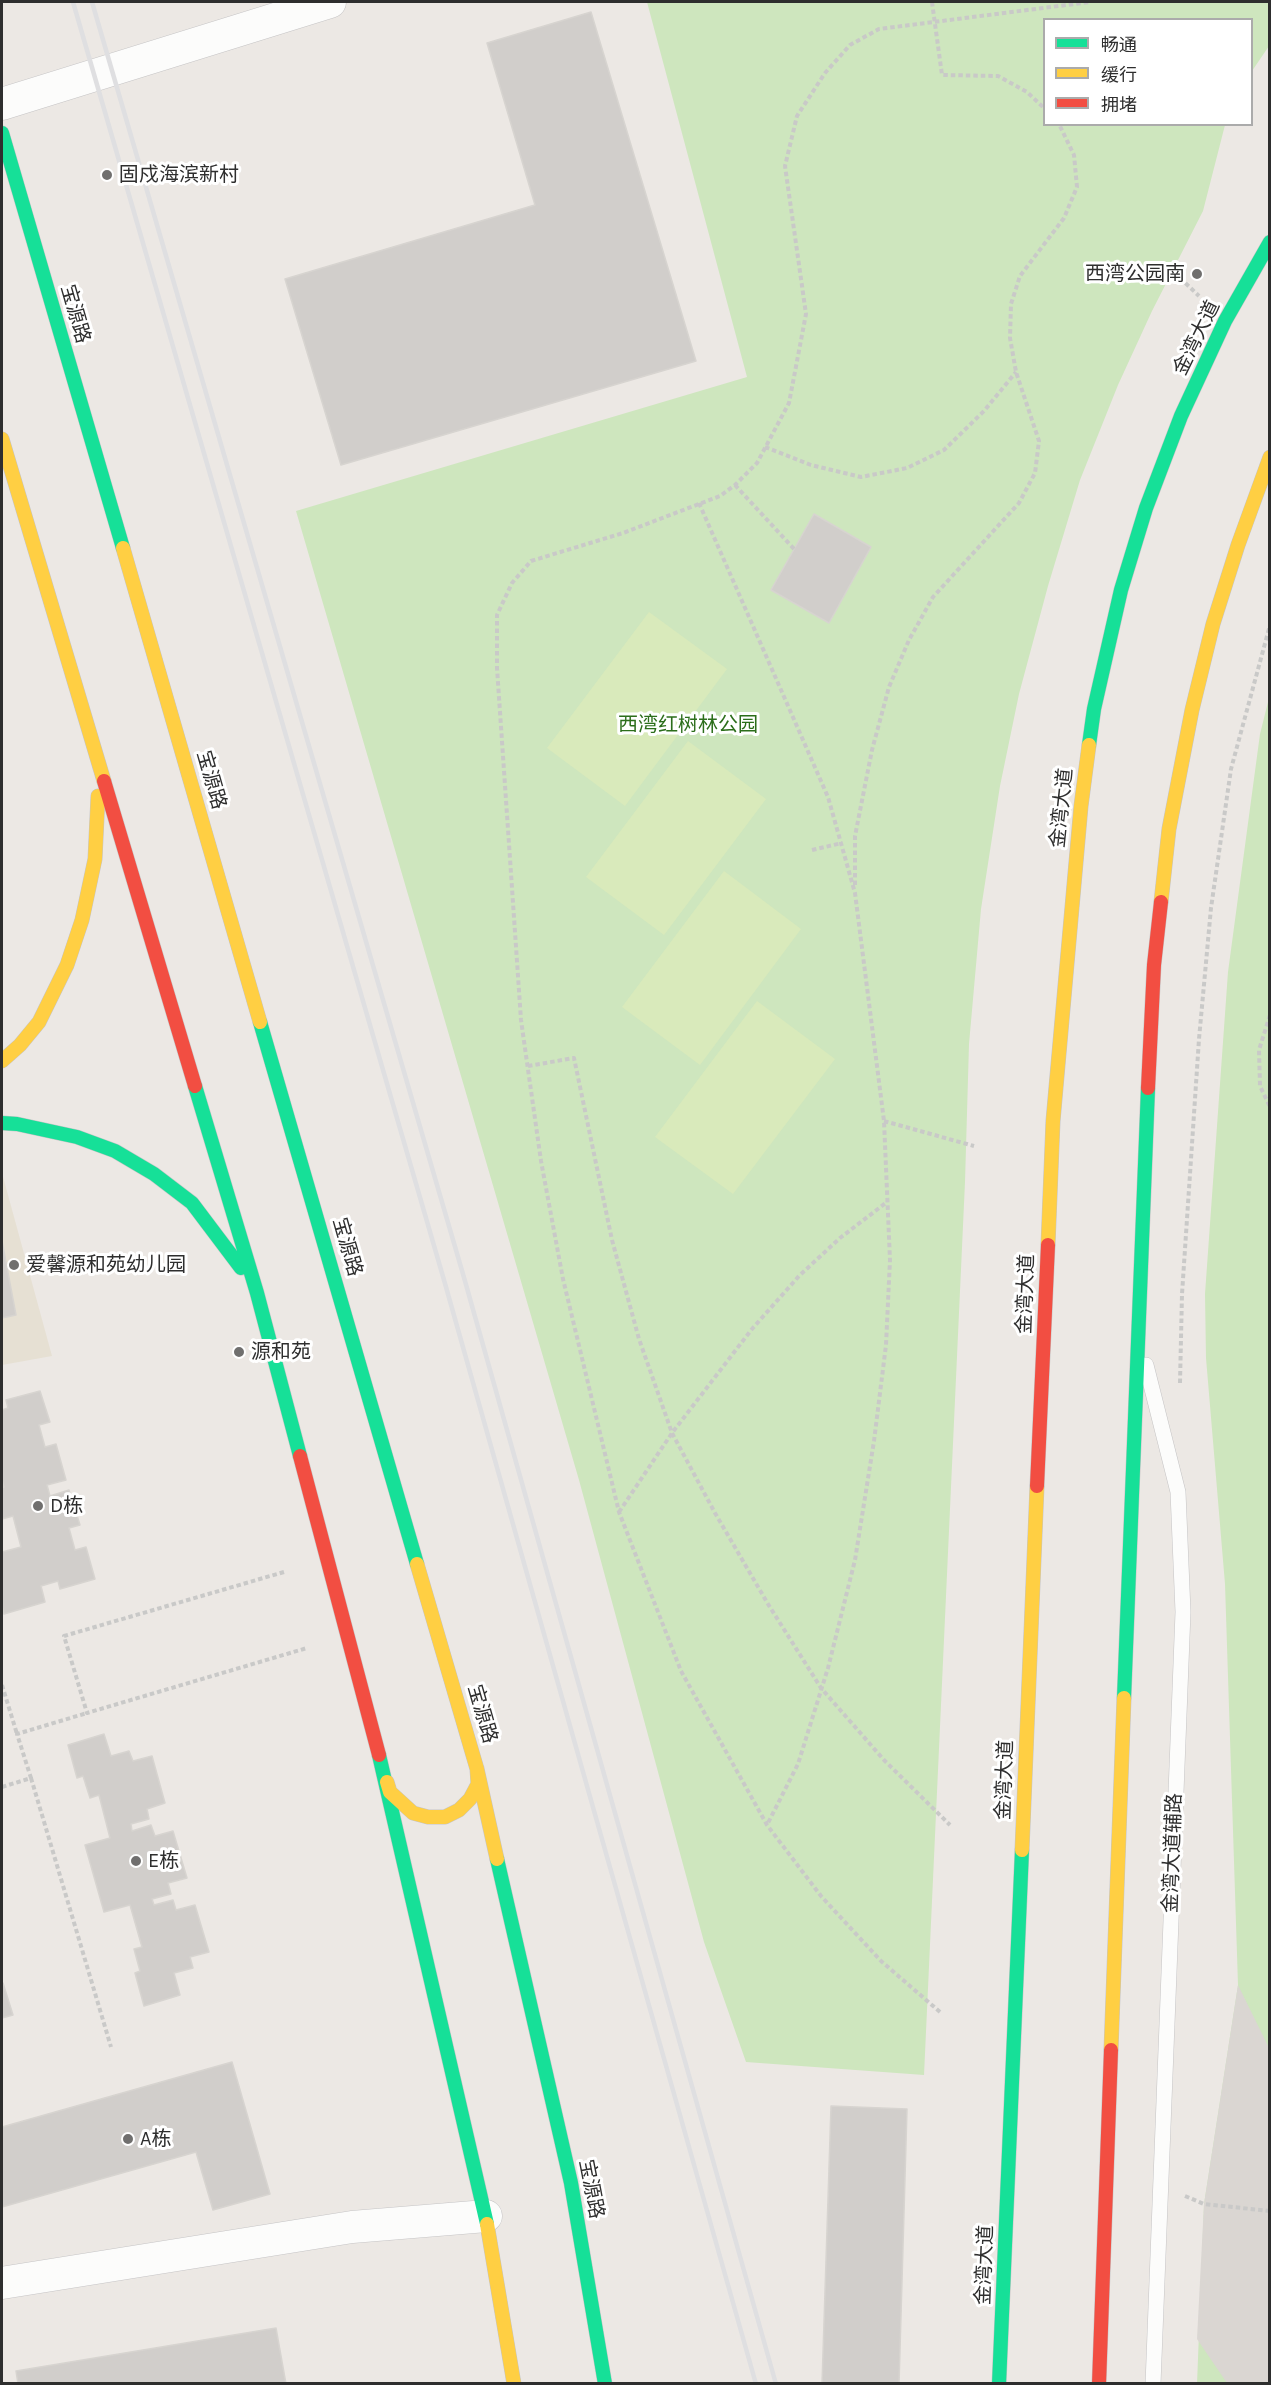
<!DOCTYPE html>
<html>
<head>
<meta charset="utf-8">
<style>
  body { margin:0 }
  #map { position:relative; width:1271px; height:2385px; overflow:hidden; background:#ece8e4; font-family:Karla,"Noto Sans SC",sans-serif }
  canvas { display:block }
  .frame { position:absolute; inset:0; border:3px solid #2e2e2e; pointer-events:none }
  .legend { position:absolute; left:1043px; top:18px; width:210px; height:108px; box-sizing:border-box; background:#fff; border:2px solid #ababab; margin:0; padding:8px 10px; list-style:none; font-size:18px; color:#2e2e2e }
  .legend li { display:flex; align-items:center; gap:12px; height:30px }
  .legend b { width:30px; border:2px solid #ababab }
</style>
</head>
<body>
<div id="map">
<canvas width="1271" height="2385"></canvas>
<div class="frame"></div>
<ul class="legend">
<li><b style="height:8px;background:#16e098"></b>畅通</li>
<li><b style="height:8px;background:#ffcf43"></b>缓行</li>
<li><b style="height:8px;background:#f24e42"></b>拥堵</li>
</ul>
</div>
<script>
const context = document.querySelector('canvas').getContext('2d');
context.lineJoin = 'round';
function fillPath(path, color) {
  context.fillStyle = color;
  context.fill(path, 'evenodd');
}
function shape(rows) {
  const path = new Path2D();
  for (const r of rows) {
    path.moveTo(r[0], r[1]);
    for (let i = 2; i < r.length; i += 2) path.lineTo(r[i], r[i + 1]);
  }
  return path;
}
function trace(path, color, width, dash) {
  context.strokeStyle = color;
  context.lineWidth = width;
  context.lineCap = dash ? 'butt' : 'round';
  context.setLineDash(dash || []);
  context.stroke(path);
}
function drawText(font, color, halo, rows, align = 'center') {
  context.font = font + ' Karla,"Noto Sans SC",sans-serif';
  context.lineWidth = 6;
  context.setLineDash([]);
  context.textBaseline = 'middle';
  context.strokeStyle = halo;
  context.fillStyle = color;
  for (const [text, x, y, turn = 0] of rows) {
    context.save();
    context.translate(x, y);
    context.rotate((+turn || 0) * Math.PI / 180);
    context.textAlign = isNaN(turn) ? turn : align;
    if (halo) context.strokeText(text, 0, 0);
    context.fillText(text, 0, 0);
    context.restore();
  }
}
fillPath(shape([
  [2,1173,52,1356,2,1365]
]), '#e6e0d3');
fillPath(shape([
  [647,2,1269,2,1269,46,1252,71,1252,20,1044,20,1044,124,1225,125,1203,211,1152,311,1118,385,1080,480,1048,586,1019,694,1000,786,981,909,969,1044,965,1182,924,2075,746,2062,704,1942,579,1480,296,511,747,377],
  [1269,698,1270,2383,1197,2384,1204,2204,1238,1985,1225,1584,1206,1358,1205,1294,1228,972,1260,734]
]), '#cee6be');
fillPath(shape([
  [649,612,727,669,625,806,547,748],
  [688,741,766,799,664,935,586,877],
  [724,871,801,929,700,1065,622,1007],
  [757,1001,835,1059,733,1194,655,1137]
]), '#d9eabb');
fillPath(shape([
  [1238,1985,1269,2048,1269,2383,1227,2383,1197,2339,1204,2204]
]), '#dad6d2');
const building = shape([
  [591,12,696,361,341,465,285,279,535,205,487,43,591,12],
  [814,514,871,547,829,623,771,590,814,514],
  [2,1241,16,1315,2,1318,2,1241],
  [40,1391,50,1422,39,1425,45,1447,56,1444,66,1480,47,1485,50,1496,69,1490,80,1525,69,1528,75,1550,86,1547,95,1579,60,1589,58,1581,41,1586,45,1602,4,1614,2,1605,2,1552,21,1547,13,1516,2,1519,2,1488,4,1487,2,1480,2,1410,8,1408,6,1400,40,1391],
  [104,1734,111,1756,129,1751,133,1761,152,1756,165,1803,147,1809,149,1819,131,1824,132,1831,151,1825,155,1836,173,1831,187,1878,168,1883,171,1894,152,1899,154,1905,173,1900,176,1910,195,1905,209,1952,190,1957,193,1968,174,1973,180,1995,144,2006,135,1973,140,1971,134,1949,142,1947,130,1905,104,1912,85,1845,110,1838,99,1795,90,1798,83,1776,77,1778,68,1745,104,1734],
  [2,1983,3,1983,13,2015,2,2018,2,1983],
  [232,2062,270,2194,213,2210,196,2152,2,2207,2,2127,232,2062],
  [831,2106,907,2109,899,2384,822,2384,831,2106],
  [276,2328,286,2384,18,2384,16,2371,276,2328]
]);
fillPath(building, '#d1cecb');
trace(building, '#d7d4d0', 1.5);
const lane = shape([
  [1146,1365,1178,1492,1183,1612,1153,2384]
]);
const street = shape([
  [2,104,330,2],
  [2,2283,352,2227,486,2216]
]);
const fast = shape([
  [2,133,123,548],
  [1089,745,1094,709,1121,590,1146,508,1181,416,1225,321,1270,242],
  [260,1022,417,1564],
  [195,1086,257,1293,300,1456],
  [2,1123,17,1124,77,1137,115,1151,154,1174,192,1203,241,1268],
  [1124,1698,1148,1088],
  [379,1755,487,2224],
  [497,1859,571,2183,605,2384],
  [999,2384,1022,1850]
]);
const slow = shape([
  [2,439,104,781],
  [123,548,260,1022],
  [1161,902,1169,829,1192,710,1213,624,1238,545,1270,457],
  [2,1061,20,1045,39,1022,67,965,82,920,95,859,98,796],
  [1048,1245,1053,1121,1081,806,1089,745],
  [417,1564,477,1769,497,1859],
  [387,1782,390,1792,413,1813,428,1817,445,1817,459,1810,470,1799,478,1784,477,1769],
  [1022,1850,1037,1486],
  [1111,2050,1124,1698],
  [487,2224,514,2384]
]);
const jam = shape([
  [104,781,195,1086],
  [1148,1088,1154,965,1161,902],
  [300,1456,379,1755],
  [1037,1486,1048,1245],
  [1099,2384,1111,2050]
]);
trace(lane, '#c5c4c5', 16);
trace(street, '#c5c4c5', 33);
trace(fast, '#c5c4c5', 15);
trace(slow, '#c5c4c5', 15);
trace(jam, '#c5c4c5', 15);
trace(shape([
  [932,2,942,75,998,76,1027,92,1044,108],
  [1180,278,1199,296],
  [765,447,811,465,861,477,907,468,944,450,984,411,1016,372],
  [735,485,794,549],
  [699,503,828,797,855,893,884,1121,890,1260,886,1345,874,1441,855,1560,828,1668,798,1764,767,1825],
  [812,850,842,843],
  [855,885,855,836,872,750,889,687,909,640,933,597,1019,503,1035,473,1039,441,1016,372,1010,338,1011,304,1020,276,1064,218,1077,187,1074,155,1059,124],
  [1270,1015,1259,1050,1260,1086,1270,1107],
  [528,1066,574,1058,612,1240,639,1339,672,1433,715,1513,768,1604,821,1688,884,1760,950,1825],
  [884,1121,974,1146],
  [1180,1383,1182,1294,1199,1039,1211,908,1231,769,1270,625],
  [619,1512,672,1433,752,1329,799,1276,840,1238,887,1202],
  [284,1572,64,1636,87,1713,307,1648],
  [2,1685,17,1734],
  [31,1778,111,2047],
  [2,1787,31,1778,17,1734,87,1713],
  [940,2012,881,1961,821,1896,767,1825,681,1671,619,1512,563,1279,541,1161,521,1020,497,668,497,615,512,583,531,561,623,533,720,496,735,485,757,463,789,403,806,314,785,166,797,116,825,73,850,45,879,29,1090,2],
  [1185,2196,1204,2204,1270,2211]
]), '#c9c9c8', 4, [4.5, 3]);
trace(lane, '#fcfcfb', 15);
trace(street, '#fcfcfb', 32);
trace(fast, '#16e098', 14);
trace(slow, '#ffcf43', 14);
trace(jam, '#f24e42', 14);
trace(shape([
  [73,2,444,1280,756,2384],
  [92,2,463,1274,776,2384]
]), '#dfdfe1', 4.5);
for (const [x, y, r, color] of [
  [107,175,6,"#706f6e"],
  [1197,274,6,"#706f6e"],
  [14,1265,6,"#706f6e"],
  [239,1352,6,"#706f6e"],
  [38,1506,6,"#706f6e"],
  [136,1861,6,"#706f6e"],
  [128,2139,6,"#706f6e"]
]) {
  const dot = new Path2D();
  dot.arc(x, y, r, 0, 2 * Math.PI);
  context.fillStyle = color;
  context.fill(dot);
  trace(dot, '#fff', 2);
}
drawText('20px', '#2e2e2e', '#fff', [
  ["固戍海滨新村",119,175],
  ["西湾公园南",1185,274,"right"],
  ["爱馨源和苑幼儿园",26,1265],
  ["源和苑",251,1352],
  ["D栋",50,1506],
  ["E栋",148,1861],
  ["A栋",140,2139]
], 'left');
drawText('20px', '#2e2e2e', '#fff', [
  ["宝源路",75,314,74],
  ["金湾大道",1197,338,-64],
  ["宝源路",211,780,74],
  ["金湾大道",1062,808,-84],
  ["宝源路",347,1247,74],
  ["金湾大道",1026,1294,-88],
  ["宝源路",482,1714,74],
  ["金湾大道",1005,1780,-88],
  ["金湾大道辅路",1173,1853,-88],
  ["宝源路",591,2189,79],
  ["金湾大道",985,2265,-88]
]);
drawText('20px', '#2c6e1b', '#fff', [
  ["西湾红树林公园",688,725]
]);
</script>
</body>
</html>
